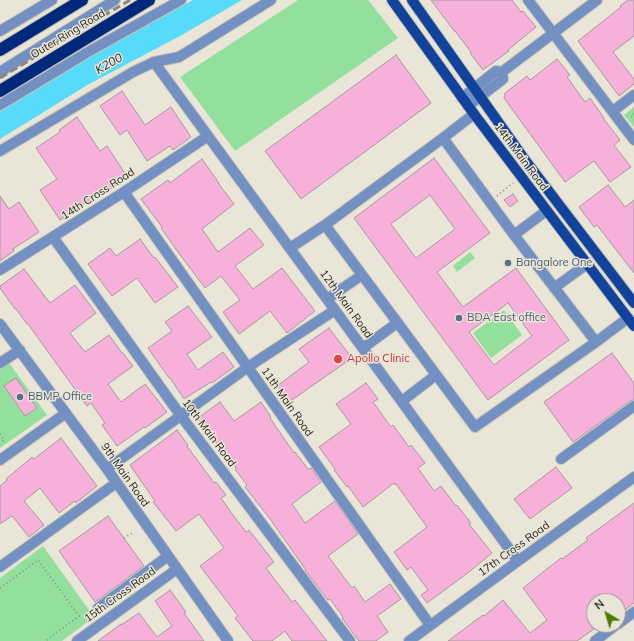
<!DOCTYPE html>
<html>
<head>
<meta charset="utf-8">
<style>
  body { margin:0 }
  #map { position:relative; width:634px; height:641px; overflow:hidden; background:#e9e5d7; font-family:Mulish,sans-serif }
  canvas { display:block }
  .north { position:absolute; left:586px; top:593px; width:40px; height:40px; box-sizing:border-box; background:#e9e5d7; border:1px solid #9b988d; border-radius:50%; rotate:322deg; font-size:11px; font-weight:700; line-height:16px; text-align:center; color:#26251f }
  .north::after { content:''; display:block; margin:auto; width:14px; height:18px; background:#4f7c00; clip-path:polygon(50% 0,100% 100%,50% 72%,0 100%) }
</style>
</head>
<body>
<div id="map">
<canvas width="634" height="641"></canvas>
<div class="north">N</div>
</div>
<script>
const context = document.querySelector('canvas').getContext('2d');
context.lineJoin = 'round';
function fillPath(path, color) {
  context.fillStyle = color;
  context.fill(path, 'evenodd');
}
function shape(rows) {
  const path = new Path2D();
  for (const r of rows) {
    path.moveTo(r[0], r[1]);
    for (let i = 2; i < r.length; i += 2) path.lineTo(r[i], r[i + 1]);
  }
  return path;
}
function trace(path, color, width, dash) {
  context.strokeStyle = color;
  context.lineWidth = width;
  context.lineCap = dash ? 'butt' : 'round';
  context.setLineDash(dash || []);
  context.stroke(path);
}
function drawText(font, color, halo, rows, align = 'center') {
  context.font = font + ' Mulish,sans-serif';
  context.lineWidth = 3;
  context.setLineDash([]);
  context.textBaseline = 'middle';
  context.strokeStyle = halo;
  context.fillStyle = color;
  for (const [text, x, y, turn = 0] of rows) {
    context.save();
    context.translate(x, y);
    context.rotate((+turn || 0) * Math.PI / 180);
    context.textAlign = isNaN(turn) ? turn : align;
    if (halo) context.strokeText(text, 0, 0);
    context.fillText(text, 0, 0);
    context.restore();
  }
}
fillPath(shape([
  [298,0,368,0,398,38,235,151,180,77],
  [634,107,634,127,624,115],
  [470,252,475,258,457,272,453,266],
  [504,310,522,335,491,358,473,333],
  [9,363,47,415,0,448,0,369],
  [43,546,94,617,62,641,0,641,0,578]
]), '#93df9c');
fillPath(shape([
  [193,0,242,0,180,36,89,84,0,139,0,111,74,65]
]), '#57dbfa');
const building = shape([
  [431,0,512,0,521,12,523,11,536,27,508,50,509,51,483,70,470,53,471,52,455,31,454,31,431,0],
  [628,0,634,0,634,36,613,52,634,79,634,84,619,96,578,41,621,7,620,6,628,0],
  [396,55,431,103,301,199,265,151,396,55],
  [557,59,570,75,567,77,585,102,590,98,604,118,603,118,620,140,614,145,631,167,610,182,594,161,565,182,504,98,505,93,527,76,530,80,557,59],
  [122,91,145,125,171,107,191,137,173,150,170,146,147,161,127,130,120,135,100,106,122,91],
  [77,117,100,151,107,146,128,178,107,191,106,189,60,220,40,190,57,179,36,148,60,132,59,130,77,117],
  [434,158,490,233,437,272,463,307,516,268,569,340,488,400,354,218,434,158],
  [430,195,455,229,416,258,391,224,430,195],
  [508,303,532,336,494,365,469,332,508,303],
  [202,159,219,183,218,183,234,204,202,229,218,252,250,228,264,245,235,266,253,289,282,268,315,311,287,333,270,311,239,334,223,312,240,300,221,276,205,288,178,252,161,228,162,227,141,199,168,180,170,183,202,159],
  [608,185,625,207,634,200,634,273,597,225,594,227,579,207,608,185],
  [513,194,518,201,510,207,504,200,513,194],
  [0,196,9,209,19,202,39,232,13,249,14,251,0,261,0,196],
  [140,239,154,258,155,257,178,287,155,303,137,278,112,296,88,264,110,248,116,256,140,239],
  [24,269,50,303,75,285,96,313,70,333,85,352,109,335,122,353,123,353,133,366,108,384,121,402,145,384,167,412,145,428,144,427,117,446,102,425,105,423,91,403,87,406,28,324,27,324,16,309,15,309,0,288,0,286,24,269],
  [188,306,212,337,187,354,198,370,223,352,234,367,212,383,211,382,184,399,170,378,169,378,148,348,172,331,165,322,188,306],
  [329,328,352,358,289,402,277,386,309,362,299,349,329,328],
  [612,353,634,383,634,400,630,401,573,442,544,402,612,353],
  [16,378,37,408,25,416,4,386,16,378],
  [366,383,378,399,373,402,391,427,393,425,409,447,411,445,425,463,418,468,434,491,441,486,456,506,457,505,471,523,469,524,492,553,469,572,427,603,421,595,428,590,411,567,407,570,394,552,427,527,396,484,395,485,394,483,363,507,348,486,347,487,334,470,335,469,319,447,351,424,336,404,366,383],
  [220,402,234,421,261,402,271,417,270,418,294,453,295,452,308,469,311,468,321,482,292,504,303,520,305,523,335,501,358,534,328,556,352,588,354,586,365,602,390,584,401,599,377,616,388,632,376,641,359,641,353,633,342,618,343,617,330,599,328,600,305,570,306,570,270,519,245,487,247,485,235,469,236,468,222,449,221,450,198,418,220,402],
  [177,430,188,445,187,446,214,483,216,482,226,495,221,498,233,515,246,532,249,530,274,562,266,568,292,602,295,600,327,641,292,641,285,631,272,641,253,641,235,618,238,616,200,566,224,548,199,514,176,531,153,502,155,501,130,465,177,430],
  [61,438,97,486,76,503,75,501,59,513,40,488,24,501,44,525,29,537,12,516,0,524,0,486,7,480,6,479,32,457,34,459,61,438],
  [556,467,572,488,530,519,514,499,556,467],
  [634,503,634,603,618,615,618,601,594,601,594,629,577,641,448,641,483,615,484,616,503,600,530,633,547,620,523,588,543,572,561,558,562,559,588,540,586,538,634,503],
  [108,516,144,566,95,602,59,551,108,516],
  [170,590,186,612,184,613,204,641,98,641,121,624,121,625,139,613,157,637,172,626,155,601,170,590]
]);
fillPath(building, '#f6b0d9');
trace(building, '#a799a0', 1);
const minor = shape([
  [528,0,634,140],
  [0,31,52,0],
  [154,62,518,561],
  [0,72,115,0],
  [462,98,496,71,502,72,597,0],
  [0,105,88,52,181,0],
  [468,106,503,79,502,72],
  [613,111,634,95],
  [443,138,514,235,596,342,475,427,325,225,443,138],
  [443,138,474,114],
  [0,151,133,72,154,62,179,57,271,0],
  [124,192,430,625],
  [514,235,546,211],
  [53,237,181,416,350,641],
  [290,248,325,225],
  [0,270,124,192,208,136],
  [554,288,587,264],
  [327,299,362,275],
  [0,324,107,469,228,641],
  [596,342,628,318],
  [363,348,397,323],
  [0,363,20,350],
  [402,401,436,375],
  [561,459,634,406],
  [0,460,66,413],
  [107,469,248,367,335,310],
  [0,567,116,483],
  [98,608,168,556],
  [618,624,634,612],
  [77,641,177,569],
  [409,641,518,561,634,477],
  [595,641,616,625]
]);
const major = shape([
  [392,0,474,114,634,326],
  [412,0,525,160,634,303]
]);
const highway = shape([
  [0,50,82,0],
  [0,91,149,0]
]);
trace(minor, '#c6c2b6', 12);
trace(major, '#c6c2b6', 12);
trace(highway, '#c6c2b6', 14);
trace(shape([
  [634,114,631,116,634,120],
  [497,196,513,183],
  [0,434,4,440,0,443],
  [124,538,132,533],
  [0,588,38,560,79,616,45,641]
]), '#939086', 2, [1, 3]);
trace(minor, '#7390c2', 10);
trace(major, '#11439c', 10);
trace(highway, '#00297b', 12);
trace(shape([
  [0,78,130,0]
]), '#89877d', 3, [8, 4]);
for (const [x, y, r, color] of [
  [508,263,4,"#5c6f8a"],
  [459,318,4,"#5c6f8a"],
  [338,359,5,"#e0444e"],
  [20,397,4,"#5c6f8a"]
]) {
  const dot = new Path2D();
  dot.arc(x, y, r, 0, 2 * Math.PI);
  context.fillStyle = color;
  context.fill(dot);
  trace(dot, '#e9e5d7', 1.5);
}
drawText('11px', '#26251f', '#e9e5d7', [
  ["Outer Ring Road",68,34,-31],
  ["14th Main Road",521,157,53],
  ["14th Cross Road",98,194,-33],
  ["12th Main Road",346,304,54],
  ["11th Main Road",287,402,55],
  ["10th Main Road",209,433,53],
  ["9th Main Road",125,475,55],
  ["17th Cross Road",514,549,-36],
  ["15th Cross Road",120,595,-36]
]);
drawText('11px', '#4e5e75', '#e9e5d7', [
  ["Bangalore One",516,263],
  ["BDA East office",467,318],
  ["BBMP Office",28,397]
], 'left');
drawText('11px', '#be3a42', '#e9e5d7', [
  ["Apollo Clinic",347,359]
], 'left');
drawText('italic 12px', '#192f35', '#e9e5d7', [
  ["K200",109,64,-30]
]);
</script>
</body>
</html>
